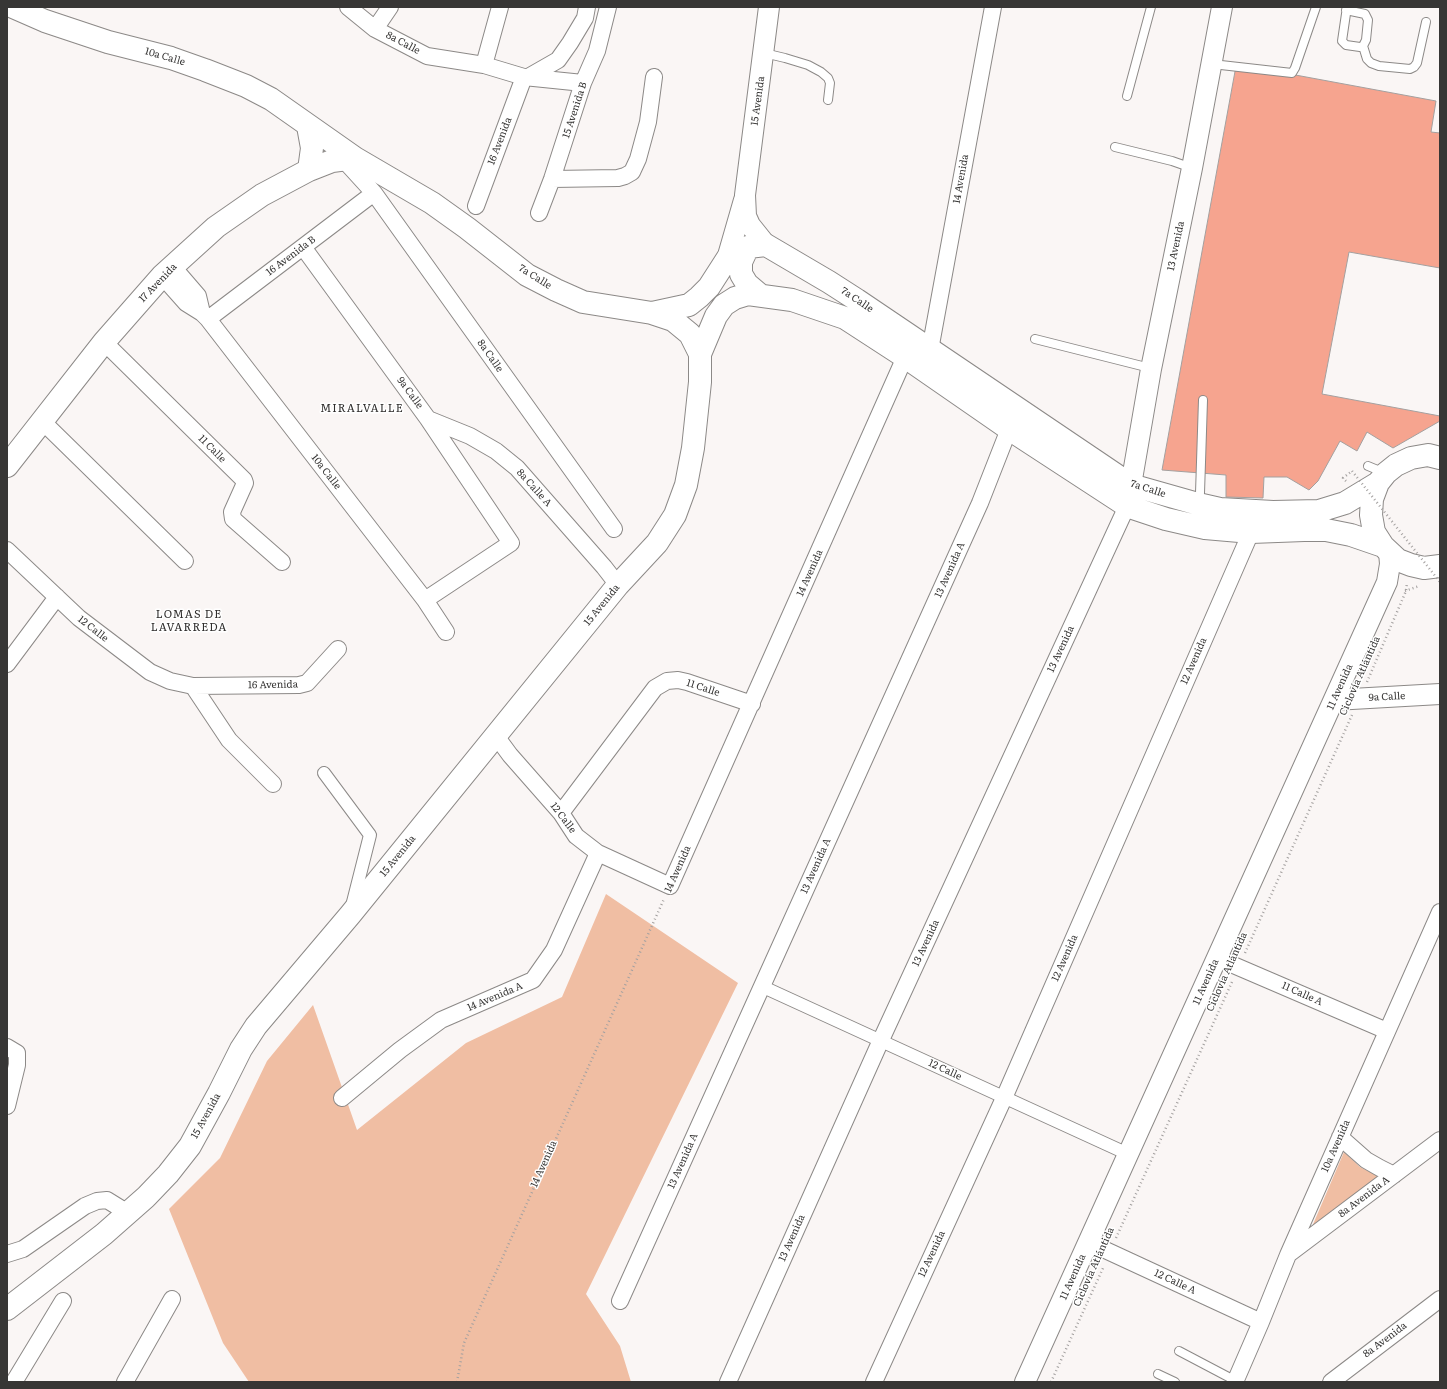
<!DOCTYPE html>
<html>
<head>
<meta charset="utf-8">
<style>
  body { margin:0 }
  #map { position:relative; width:1447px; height:1389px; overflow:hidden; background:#faf6f5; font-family:Literata,serif }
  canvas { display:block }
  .frame { position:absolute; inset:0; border:8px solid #373635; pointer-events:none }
</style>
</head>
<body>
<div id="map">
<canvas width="1447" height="1389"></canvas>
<div class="frame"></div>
</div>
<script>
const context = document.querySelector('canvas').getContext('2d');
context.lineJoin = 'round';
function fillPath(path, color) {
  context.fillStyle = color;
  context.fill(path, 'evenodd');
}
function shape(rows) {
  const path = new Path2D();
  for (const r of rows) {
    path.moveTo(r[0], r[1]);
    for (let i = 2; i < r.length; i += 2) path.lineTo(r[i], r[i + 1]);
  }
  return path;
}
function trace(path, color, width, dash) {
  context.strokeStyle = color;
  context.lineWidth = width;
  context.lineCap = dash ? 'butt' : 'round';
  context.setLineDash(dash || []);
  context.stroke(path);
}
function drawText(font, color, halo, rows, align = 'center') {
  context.font = font + ' Literata,serif';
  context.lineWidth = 3;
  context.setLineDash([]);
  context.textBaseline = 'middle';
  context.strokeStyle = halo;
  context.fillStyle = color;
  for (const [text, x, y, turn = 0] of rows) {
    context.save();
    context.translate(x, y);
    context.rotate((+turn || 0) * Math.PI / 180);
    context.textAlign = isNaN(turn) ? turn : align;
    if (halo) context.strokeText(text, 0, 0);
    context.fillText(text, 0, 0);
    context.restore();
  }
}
fillPath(shape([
  [606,894,738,983,586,1294,620,1346,631,1382,249,1382,223,1343,169,1209,220,1158,267,1061,313,1005,357,1130,466,1043,562,997],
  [1344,1152,1360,1167,1380,1177,1311,1229]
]), '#f0bea3');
const building = shape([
  [1236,66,1290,74,1436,101,1431,132,1440,133,1440,268,1349,252,1322,394,1440,416,1440,421,1393,448,1367,432,1357,451,1340,441,1318,481,1309,490,1287,477,1264,477,1263,498,1226,497,1226,475,1162,470,1236,66]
]);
fillPath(building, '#f6a48f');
trace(building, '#a3a09f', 1);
const service = shape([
  [1346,10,1365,14,1368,20,1366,40,1363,46,1360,47,1346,45,1342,41,1347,7],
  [1363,46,1367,59,1371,63,1379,66,1410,69,1414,67,1417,63,1426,22],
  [764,53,785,58,808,65,821,72,828,78,830,83,828,100],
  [1212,64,1292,73,1295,68,1316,7],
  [1127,96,1151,7],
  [1115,147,1172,161,1192,168],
  [1035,339,1150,368],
  [1368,466,1385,473],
  [1198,504,1200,493,1203,400],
  [1179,1351,1236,1381],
  [1158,1374,1175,1382]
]);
const pedestrian = shape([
  [324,773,370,835,352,906],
  [761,986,1128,1154]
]);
const minor = shape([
  [348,7,375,29,427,56,484,65,524,77,583,83],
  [375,29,390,7],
  [484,65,500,7],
  [530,76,558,60,570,43,585,18,587,7],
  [343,159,374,193,614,529],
  [552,179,618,178,625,176,632,172,638,159,648,122,654,77],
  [476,206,524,77],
  [539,213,552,179,583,83,597,51,608,7],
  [303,247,428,419,511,543,425,600],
  [173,267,198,296,202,313],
  [162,276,186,303,202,313,208,319,425,600,446,632],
  [208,319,374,193],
  [104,342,244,480,245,483,232,512,233,519,282,562],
  [930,350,993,7],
  [428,419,470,436,496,451,517,468,604,567,618,585],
  [42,421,185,561],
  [7,550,79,618,150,672,170,681,193,686,299,685,307,683,338,649],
  [7,664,57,597],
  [193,686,229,740,273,784],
  [496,736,510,755,561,813,576,836,598,853,670,886,905,357],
  [561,813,655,688,667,681,678,680,687,682,752,704],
  [1217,958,1387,1031],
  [7,1047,17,1053,17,1065,7,1106],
  [342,1098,400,1050,441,1020,533,980,554,950,598,853],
  [1340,1137,1366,1160,1380,1168,1394,1175],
  [1088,1242,1261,1322],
  [1290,1253,1440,1140],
  [7,1254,23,1249,85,1206,97,1201,107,1200,128,1213],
  [620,1301,980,503,1009,429],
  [14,1382,63,1301],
  [125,1382,172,1299],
  [728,1382,881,1040,1127,506],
  [874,1382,1004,1098,1251,532],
  [1235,1382,1261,1322,1288,1255,1440,912],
  [1331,1382,1440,1299]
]);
const tertiary = shape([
  [766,245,750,225,746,216,745,195,769,7],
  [727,259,744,200],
  [1131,485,1151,369,1192,168,1222,7],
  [1334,700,1440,694],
  [1025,1382,1387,582,1390,564,1389,552]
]);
const secondary = shape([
  [13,7,45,21,108,42,171,58,205,70,246,86,271,99,355,158,432,203,467,228,527,275,556,290,583,302,652,313,689,305,699,297,709,287,727,259,738,251,748,247,766,245,829,282,857,300,1131,485,1198,504,1220,509,1273,512,1319,511,1345,503,1378,483],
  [308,126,312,148,309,170],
  [748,247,741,262,741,274,747,284,760,295],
  [652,313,673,320,690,334,700,354],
  [1440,458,1428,455,1411,458,1396,465,1386,473,1378,483,1372,499,1371,515,1374,532,1383,546,1398,560,1411,565,1424,568,1440,566],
  [7,466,104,342,162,276,216,227,262,195,309,170,332,161,355,158],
  [7,1309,104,1234,146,1197,168,1174,190,1146,219,1093,241,1049,256,1026,350,915,618,585,657,543,675,515,686,485,693,448,700,382,700,354,716,316,724,305,735,298,748,294,792,300,845,318,905,357,1009,429,1127,506,1166,519,1205,528,1251,532,1304,530,1326,530,1351,535,1383,546]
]);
trace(service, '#8c8987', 10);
trace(pedestrian, '#8c8987', 14);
trace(minor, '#8c8987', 18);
trace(tertiary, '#8c8987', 22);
trace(secondary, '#8c8987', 24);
trace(shape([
  [1346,481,1343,478,1352,471],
  [1405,591,1419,586],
  [1367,682,1406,591,1407,583],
  [1245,953,1352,715],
  [1116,1238,1232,982],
  [457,1382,464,1343,664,899],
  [1051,1382,1104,1266]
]), '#a4a1a0', 2.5, [1, 3]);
trace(service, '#fff', 8);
trace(pedestrian, '#fff', 12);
trace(minor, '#fff', 16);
trace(tertiary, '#fff', 20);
trace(secondary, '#fff', 22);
trace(shape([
  [1352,471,1440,582]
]), '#a4a1a0', 2.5, [1, 3]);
drawText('10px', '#373635', '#fff', [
  ["8a Calle",403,43,28],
  ["10a Calle",165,57,16],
  ["15 Avenida",758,101,-82],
  ["15 Avenida B",575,110,-72],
  ["16 Avenida",500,141,-69],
  ["14 Avenida",961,179,-80],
  ["13 Avenida",1176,246,-78],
  ["16 Avenida B",291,256,-37],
  ["7a Calle",535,277,32],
  ["17 Avenida",158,283,-46],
  ["7a Calle",857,300,34],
  ["8a Calle",490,356,55],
  ["9a Calle",410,393,54],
  ["11 Calle",212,449,45],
  ["10a Calle",326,472,52],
  ["8a Calle A",534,488,48],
  ["7a Calle",1148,489,18],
  ["13 Avenida A",950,570,-66],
  ["14 Avenida",810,573,-66],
  ["15 Avenida",602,605,-51],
  ["12 Calle",93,629,38],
  ["13 Avenida",1061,649,-65],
  ["12 Avenida",1194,661,-66],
  ["Ciclovía Atlántida",1360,676,-66],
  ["16 Avenida",273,685,-1],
  ["11 Avenida",1340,687,-66],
  ["11 Calle",703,688,18],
  ["9a Calle",1387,697,-3],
  ["12 Calle",563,818,53],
  ["15 Avenida",398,856,-51],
  ["13 Avenida A",816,866,-66],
  ["14 Avenida",678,869,-66],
  ["13 Avenida",926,943,-65],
  ["12 Avenida",1065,958,-66],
  ["Ciclovía Atlántida",1227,972,-66],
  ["11 Avenida",1206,982,-66],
  ["11 Calle A",1302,994,24],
  ["14 Avenida A",495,997,-23],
  ["12 Calle",945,1070,25],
  ["15 Avenida",206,1116,-61],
  ["10a Avenida",1336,1146,-66],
  ["13 Avenida A",683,1161,-66],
  ["14 Avenida",544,1164,-66],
  ["8a Avenida A",1364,1197,-37],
  ["13 Avenida",792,1238,-66],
  ["12 Avenida",932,1254,-65],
  ["Ciclovía Atlántida",1094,1267,-66],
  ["11 Avenida",1073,1277,-66],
  ["12 Calle A",1175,1282,25],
  ["8a Avenida",1385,1340,-37]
]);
context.letterSpacing = '1px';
drawText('11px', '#302e2d', '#fff', [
  ["MIRALVALLE",362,409],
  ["LOMAS DE",189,615],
  ["LAVARREDA",189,628]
]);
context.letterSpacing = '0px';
</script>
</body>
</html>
